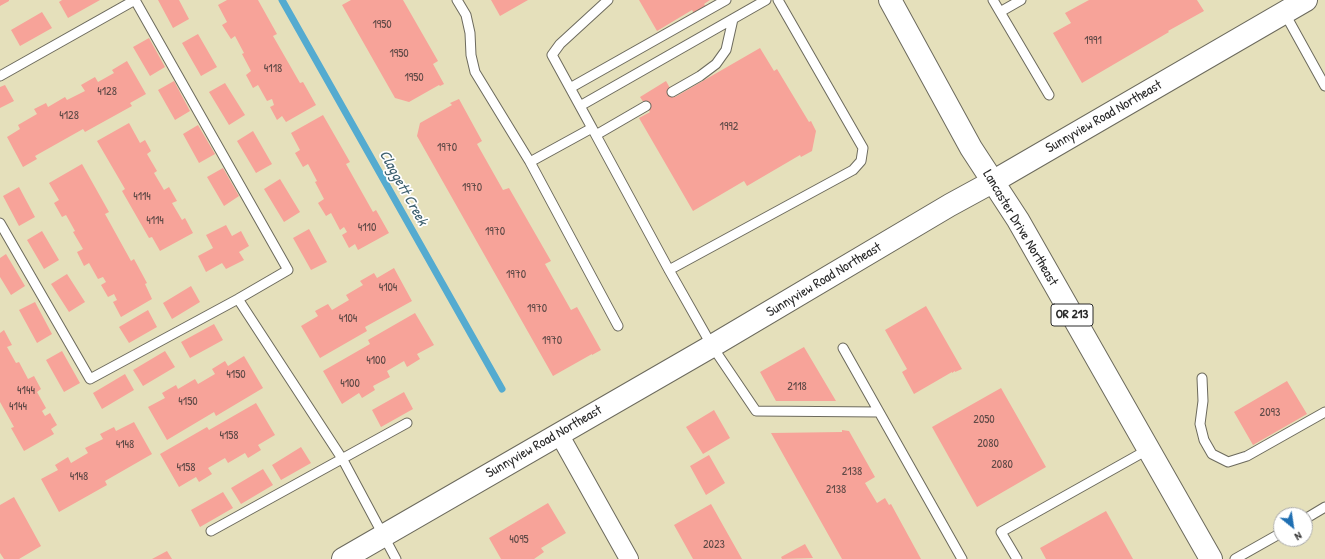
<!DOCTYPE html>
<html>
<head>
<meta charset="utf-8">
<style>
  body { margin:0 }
  #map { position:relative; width:1325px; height:559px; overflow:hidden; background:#e5e0bb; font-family:"Patrick Hand",sans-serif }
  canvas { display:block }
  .north { position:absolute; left:1273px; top:507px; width:40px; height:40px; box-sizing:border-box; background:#fff; border:1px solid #aaa; border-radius:50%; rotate:150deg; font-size:11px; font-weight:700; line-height:16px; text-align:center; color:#2b2b2b }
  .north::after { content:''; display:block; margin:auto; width:14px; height:18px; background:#1f6fb2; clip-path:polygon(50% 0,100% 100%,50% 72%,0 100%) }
</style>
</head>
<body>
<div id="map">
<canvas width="1325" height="559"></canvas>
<div class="north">N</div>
</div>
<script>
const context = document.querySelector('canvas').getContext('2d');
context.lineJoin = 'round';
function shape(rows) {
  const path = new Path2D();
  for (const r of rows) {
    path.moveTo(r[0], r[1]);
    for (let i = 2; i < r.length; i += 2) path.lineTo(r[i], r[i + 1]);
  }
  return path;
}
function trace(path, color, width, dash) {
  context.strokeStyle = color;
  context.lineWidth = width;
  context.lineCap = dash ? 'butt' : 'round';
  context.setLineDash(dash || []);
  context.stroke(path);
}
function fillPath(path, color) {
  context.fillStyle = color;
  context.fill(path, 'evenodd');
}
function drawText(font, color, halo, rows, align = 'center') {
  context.font = font + ' "Patrick Hand",sans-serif';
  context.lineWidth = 3.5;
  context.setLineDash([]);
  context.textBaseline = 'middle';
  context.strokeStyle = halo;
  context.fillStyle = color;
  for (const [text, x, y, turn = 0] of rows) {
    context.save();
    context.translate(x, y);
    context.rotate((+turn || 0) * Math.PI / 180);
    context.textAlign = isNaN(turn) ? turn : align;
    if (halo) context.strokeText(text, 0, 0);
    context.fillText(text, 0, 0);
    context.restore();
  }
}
trace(shape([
  [282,0,502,389]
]), '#54abd0', 7);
fillPath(shape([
  [0,0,9,0,9,1,0,6],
  [62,0,100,0,68,18,59,2],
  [158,0,179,0,189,19,173,28],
  [227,0,258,0,277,34,273,36,300,83,303,82,316,105,286,122,282,116,277,120,270,107,274,105,272,99,267,101,258,85,253,88,246,75,251,71,242,54,244,53,235,36,231,39,222,25,227,22,218,5],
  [351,0,403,0,438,61,433,64,444,84,440,86,439,85,409,102,395,98,342,5],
  [491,0,528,0,500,16],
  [639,0,710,0,704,4,707,8,695,15,692,10,657,31],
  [1089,0,1197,0,1204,11,1168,31,1169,32,1082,83,1053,33,1071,23,1065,13],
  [42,12,52,28,20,46,11,30],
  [198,34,217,67,201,76,182,43],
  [149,38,165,67,150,76,133,47],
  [760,48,774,71,777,69,809,122,811,121,816,131,812,151,801,157,800,155,747,186,744,181,693,211,639,118,650,112,640,97,666,81,675,97],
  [127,61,146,94,130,103,132,106,85,132,83,129,35,156,37,159,23,167,7,137,20,129,18,125,37,114,34,109,46,103,48,107,65,97,67,100,85,91,81,85,95,77,98,82,114,73,112,70],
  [174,81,190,111,175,120,158,90],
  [225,83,245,115,229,125,209,92],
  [5,85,14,101,0,108,0,87],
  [459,99,482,141,477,144,503,190,509,188,551,261,545,264,571,310,577,307,601,350,592,355,592,354,553,376,417,136,420,123,452,105,450,103],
  [323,115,350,162,346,164,373,212,376,210,389,233,358,250,355,244,349,248,342,235,347,232,344,227,340,230,331,213,326,216,318,203,324,199,315,182,317,181,308,164,303,167,295,153,300,150,291,133],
  [129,123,140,143,145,140,151,151,147,154,157,171,154,173,164,190,169,187,177,201,172,203,182,220,185,218,193,233,160,251,152,237,149,238,122,191,125,189,97,141],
  [198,125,215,154,199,163,183,134],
  [253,131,272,164,256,173,237,141],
  [82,164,109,212,105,214,131,261,134,259,147,283,145,284,152,299,121,317,113,302,117,300,114,294,108,297,101,285,106,282,103,277,98,279,89,263,84,266,77,252,83,249,73,232,75,231,66,215,62,217,54,203,59,200,49,183],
  [223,168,239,196,224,206,207,177],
  [280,179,300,212,284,222,264,189],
  [19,187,35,217,19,226,3,196],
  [226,225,232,236,241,231,249,246,239,252,244,260,226,269,222,263,206,272,198,256,213,248,206,235],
  [309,229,327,262,311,270,293,238],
  [42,231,59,260,44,269,27,240],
  [6,254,25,286,11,295,0,277,0,258],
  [394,268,412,301,365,327,367,331,320,358,301,326,318,316,315,311,328,304,332,310,349,300,346,295,363,285,360,281,374,273,377,278],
  [67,274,85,302,69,312,51,284],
  [191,286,200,302,172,319,163,303],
  [35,302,52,334,37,343,19,310],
  [926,306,962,369,955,372,955,371,952,373,952,372,914,394,902,372,907,369,885,330],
  [148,310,157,327,129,343,119,327],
  [415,313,434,345,417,354,420,359,407,367,404,361,387,371,390,377,373,386,375,390,362,398,359,393,342,404,323,371,370,344,368,340],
  [214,324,223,340,190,358,181,342],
  [4,330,12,345,7,347,16,363,19,362,28,379,34,376,41,389,37,392,46,408,42,411,45,416,50,413,57,425,51,429,54,434,24,451,11,428,14,427,0,402,0,333],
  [804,347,836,401,776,401,760,372],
  [62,351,80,383,64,392,46,360],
  [165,351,175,367,143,386,133,370],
  [244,356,263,388,216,416,214,412,167,440,148,407,165,398,162,393,176,385,178,389,195,379,198,384,215,374,212,369,225,361,228,366],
  [125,374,134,390,102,409,93,393],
  [1287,381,1307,414,1253,445,1234,412],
  [1001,388,1046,467,977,507,932,427],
  [404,392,413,409,381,427,372,410],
  [256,403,275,435,258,445,261,450,248,458,245,453,228,463,225,458,208,468,212,474,199,482,196,477,179,487,160,454,207,427,209,430],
  [714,410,730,438,703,454,686,427],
  [134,422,152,454,105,481,107,485,59,512,41,479,58,470,55,465,68,457,71,463,88,453,85,448,103,439,100,434,114,427,116,431],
  [842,430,849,431,875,477,865,483,877,503,885,498,889,505,891,504,921,559,842,559,771,433,842,432],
  [301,447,311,463,281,480,272,465],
  [709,455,725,483,706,495,690,466],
  [263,469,273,485,241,504,231,488],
  [223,492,233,508,200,527,191,510],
  [14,497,41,546,19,559,4,559,0,553,0,505],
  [548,503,566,533,541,548,544,552,534,559,501,559,489,538],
  [711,504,742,559,693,559,674,525],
  [1106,511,1133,559,1046,559,1040,548],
  [805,544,813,558,782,559,781,557],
  [167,551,172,559,152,559]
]), '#f7a399');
const lane = shape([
  [457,0,466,15,470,33,471,55,475,72,530,162],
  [993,0,1000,12,1021,0],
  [1000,12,1049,95],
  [1284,12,1325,86],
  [0,76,135,0,288,270,238,299,90,379,0,223],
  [570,88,726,0],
  [672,92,700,76,716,64,726,50,733,19],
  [580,106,766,0],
  [592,128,552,55,560,44,608,0],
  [596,135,646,106],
  [669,270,853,170,861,161,863,148,778,0],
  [238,299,343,460,396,559],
  [618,326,530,162,592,128,669,270,712,346,756,411,879,412],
  [843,348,962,559],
  [1202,378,1203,401,1200,424,1204,440,1212,454,1228,462,1247,456,1325,412],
  [1305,519,1325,507],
  [211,531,407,423],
  [1017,559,1001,532,1149,449],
  [1235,559,1281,533]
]);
const street = shape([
  [559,434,629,559]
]);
const secondary = shape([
  [343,559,712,346,950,205,994,181,1306,0]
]);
const primary = shape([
  [890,0,971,148,1018,220,1211,559]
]);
trace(lane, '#6c6a5d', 11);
trace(street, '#6c6a5d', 20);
trace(secondary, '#6c6a5d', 24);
trace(primary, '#6c6a5d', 24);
trace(lane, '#fff', 9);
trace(street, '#fff', 18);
trace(secondary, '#fff', 22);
trace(primary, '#fff', 22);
drawText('12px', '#5e4946', null, [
  ["1950",382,25],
  ["1991",1093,41],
  ["1950",399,54],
  ["4118",273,69],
  ["1950",414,78],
  ["4128",107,92],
  ["4128",69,116],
  ["1992",729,127],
  ["1970",447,148],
  ["1970",472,188],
  ["4114",142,197],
  ["4114",155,221],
  ["4110",367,228],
  ["1970",495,232],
  ["1970",516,275],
  ["4104",388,288],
  ["1970",537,309],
  ["4104",348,319],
  ["1970",552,341],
  ["4100",376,361],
  ["4150",236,375],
  ["4100",350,384],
  ["2118",797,387],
  ["4144",26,391],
  ["4150",188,402],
  ["4144",18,407],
  ["2093",1270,413],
  ["2050",984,420],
  ["4158",229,436],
  ["2080",988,444],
  ["4148",125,445],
  ["2080",1002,465],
  ["4158",186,468],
  ["2138",852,472],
  ["4148",79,477],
  ["2138",836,490],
  ["4095",519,540],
  ["2023",714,545]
]);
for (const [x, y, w] of [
  [1072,315,42]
]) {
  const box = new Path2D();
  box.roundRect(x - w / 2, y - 11, w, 22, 3);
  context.fillStyle = '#fff';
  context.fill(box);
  trace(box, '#2b2b2b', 1);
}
drawText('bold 13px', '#2b2b2b', null, [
  ["OR 213",1072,315]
]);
drawText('14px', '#2b2b2b', '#fff', [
  ["Sunnyview Road Northeast",1104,117,-30],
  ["Lancaster Drive Northeast",1020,228,59],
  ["Sunnyview Road Northeast",824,280,-31],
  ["Sunnyview Road Northeast",544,442,-30]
]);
drawText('italic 15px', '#3b5e6d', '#fff', [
  ["Claggett Creek",403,188,61]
]);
</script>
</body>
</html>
